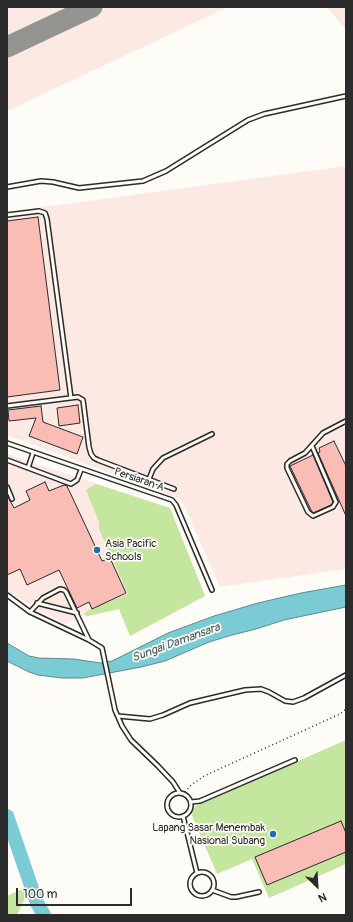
<!DOCTYPE html>
<html>
<head>
<meta charset="utf-8">
<style>
  body { margin:0 }
  #map { position:relative; width:353px; height:922px; overflow:hidden; background:#fdfcf7; font-family:Pangolin,sans-serif }
  canvas { display:block }
  .frame { position:absolute; inset:0; border:8px solid #2b2b2b; pointer-events:none }
  .north { position:absolute; left:297px; top:866px; width:40px; height:40px; -webkit-text-stroke:3px #fdfcf7; paint-order:stroke; rotate:155deg; font-size:11px; font-weight:700; line-height:16px; text-align:center; color:#2b2b2b }
  .north::after { content:''; display:block; margin:auto; width:14px; height:18px; background:#2b2b2b; clip-path:polygon(50% 0,100% 100%,50% 72%,0 100%) }
  .scale { position:absolute; left:16px; top:888px; width:116px; height:18px; box-sizing:border-box; border:2px solid #2b2b2b; border-top:0; padding-left:5px; font-size:12px; line-height:14px; white-space:nowrap; color:#2b2b2b; -webkit-text-stroke:3px #fdfcf7; paint-order:stroke }
</style>
</head>
<body>
<div id="map">
<canvas width="353" height="922"></canvas>
<div class="frame"></div>
<div class="north">N</div>
<div class="scale">100 m</div>
</div>
<script>
const context = document.querySelector('canvas').getContext('2d');
context.lineJoin = 'round';
function fillPath(path, color) {
  context.fillStyle = color;
  context.fill(path, 'evenodd');
}
function shape(rows) {
  const path = new Path2D();
  for (const r of rows) {
    if (r.length === 3) {
      path.moveTo(r[0] + r[2], r[1]);
      path.arc(r[0], r[1], r[2], 0, 2 * Math.PI);
      continue;
    }
    path.moveTo(r[0], r[1]);
    for (let i = 2; i < r.length; i += 2) path.lineTo(r[i], r[i + 1]);
  }
  return path;
}
function trace(path, color, width, dash) {
  context.strokeStyle = color;
  context.lineWidth = width;
  context.lineCap = dash ? 'butt' : 'round';
  context.setLineDash(dash || []);
  context.stroke(path);
}
function drawText(font, color, halo, rows, align = 'center') {
  context.font = font + ' Pangolin,sans-serif';
  context.lineWidth = 3.5;
  context.setLineDash([]);
  context.textBaseline = 'middle';
  context.strokeStyle = halo;
  context.fillStyle = color;
  for (const [text, x, y, turn = 0] of rows) {
    context.save();
    context.translate(x, y);
    context.rotate((+turn || 0) * Math.PI / 180);
    context.textAlign = isNaN(turn) ? turn : align;
    if (halo) context.strokeText(text, 0, 0);
    context.fillText(text, 0, 0);
    context.restore();
  }
}
fillPath(shape([
  [7,7,228,7,7,111],
  [327,7,346,7,346,30,328,8],
  [346,166,346,569,220,587,184,505,178,498,7,435,7,212],
  [7,454,170,508,205,596,130,636,119,609,88,616,84,615,64,624,7,591]
]), '#fce9e3');
fillPath(shape([
  [96,484,170,508,205,596,130,636,119,609,88,616,84,615,86,612,89,610,128,594,99,529,99,522,86,490],
  [346,740,346,864,269,898,252,859,217,874,189,809],
  [31,885,17,915,7,915,7,896]
]), '#c4e69e');
const water = shape([
  [346,585,346,607,284,620,256,629,232,635,209,642,165,661,141,667,83,678,62,678,38,675,29,672,7,661,7,643,29,656,39,658,74,659,100,663,112,661,168,633,214,616,258,603,301,593,346,585]
]);
fillPath(water, '#7bcbd4');
trace(water, '#5b8b90', 1);
trace(shape([
  [7,816,37,903,44,915]
]), '#7bcbd4', 14);
trace(shape([
  [7,47,92,7]
]), '#949491', 21);
const building = shape([
  [38,217,60,390,7,397,7,221,38,217],
  [78,405,80,423,59,426,57,408,78,405],
  [41,406,43,422,83,437,77,454,29,436,36,418,9,421,8,410,41,406],
  [334,441,346,466,346,516,318,453,320,452,319,448,334,441],
  [313,455,333,502,331,505,313,513,311,510,290,466,313,455],
  [45,482,49,491,64,485,67,486,102,561,110,558,126,593,92,609,89,602,77,608,59,570,27,585,20,569,7,575,7,495,14,508,30,500,26,491,45,482],
  [341,821,346,833,346,852,267,885,255,857,341,821]
]);
fillPath(building, '#f9bdb5');
trace(building, '#2b2b2b', 1);
const service = shape([
  [7,187,41,181,53,182,79,188,143,181,166,171,248,120,264,114,346,96],
  [7,215,39,211,45,213,47,219,71,398],
  [7,406,78,397,83,400,89,447,91,454,94,458,98,460,174,489],
  [7,443,172,500,176,505,212,590],
  [312,446,336,502,333,507,313,516,308,512,287,468,287,464,290,461,305,453,323,433,346,421],
  [7,460,71,484,77,480,81,470],
  [28,468,33,453],
  [149,479,153,469,163,458,212,434],
  [7,487,12,499],
  [7,595,30,612,89,640,102,648,115,710,122,726,131,740,158,766,173,782,180,793],
  [37,603,77,613],
  [30,612,43,598,60,589,64,590,66,592,89,640],
  [118,716,150,719,163,715,190,703,245,690,261,689,269,692,285,701,293,702,304,698,346,675],
  [179,805,12],
  [191,802,200,801,295,760],
  [183,816,197,873],
  [202,884,12],
  [212,890,231,897,236,897,259,892]
]);
trace(service, '#2b2b2b', 6);
trace(shape([
  [185,792,191,785,204,776,340,714,346,709]
]), '#2b2b2b', 1.5, [1, 3]);
trace(service, '#fdfcf7', 3);
for (const [x, y, r, color] of [
  [97,550,4,"#1f6fb2"],
  [273,834,4,"#1f6fb2"]
]) {
  const dot = new Path2D();
  dot.arc(x, y, r, 0, 2 * Math.PI);
  context.fillStyle = color;
  context.fill(dot);
  trace(dot, '#fdfcf7', 1.5);
}
drawText('11px', '#2b2b2b', '#fdfcf7', [
  ["Persiaran A",139,480,19]
]);
drawText('11px', '#2b2b2b', '#fdfcf7', [
  ["Asia Pacific",105,544],
  ["Schools",105,557],
  ["Lapang Sasar Menembak",265,828,"right"],
  ["Nasional Subang",265,841,"right"]
], 'left');
drawText('italic 12px', '#435b5e', '#fdfcf7', [
  ["Sungai Damansara",176,643,-20]
]);
</script>
</body>
</html>
